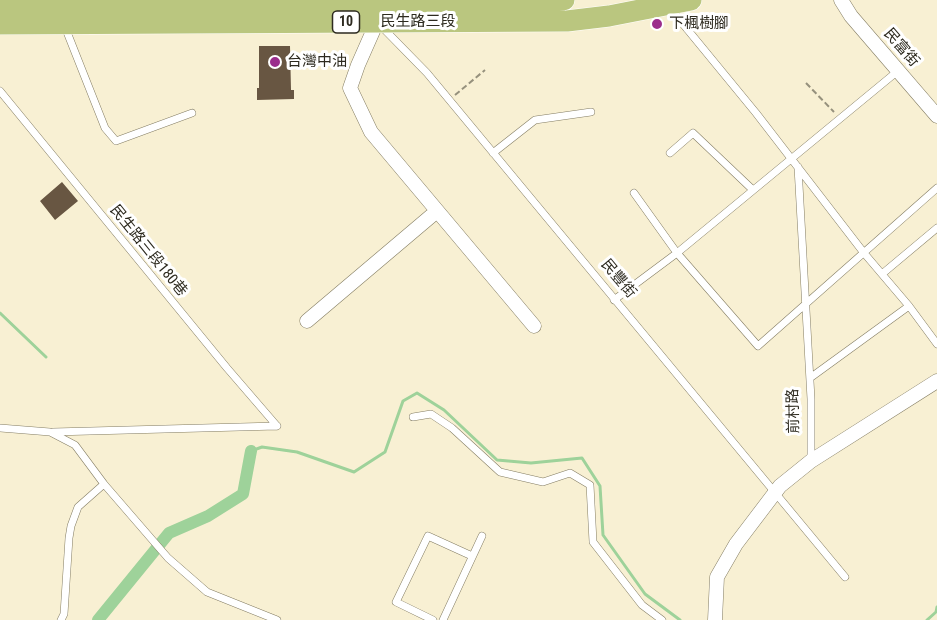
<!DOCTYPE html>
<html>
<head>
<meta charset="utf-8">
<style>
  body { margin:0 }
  canvas { display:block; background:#f8f0d3 }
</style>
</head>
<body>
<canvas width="937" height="620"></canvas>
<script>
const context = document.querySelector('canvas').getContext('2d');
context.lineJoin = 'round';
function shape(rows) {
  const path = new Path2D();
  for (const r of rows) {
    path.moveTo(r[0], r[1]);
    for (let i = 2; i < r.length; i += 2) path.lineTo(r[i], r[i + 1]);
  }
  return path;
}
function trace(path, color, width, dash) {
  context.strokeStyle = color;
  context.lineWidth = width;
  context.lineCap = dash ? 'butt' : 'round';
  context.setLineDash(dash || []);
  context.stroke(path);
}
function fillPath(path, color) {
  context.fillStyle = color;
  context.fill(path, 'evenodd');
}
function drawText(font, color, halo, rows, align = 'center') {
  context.font = font + ' "Roboto Condensed","Noto Sans TC",sans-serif';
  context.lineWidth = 6;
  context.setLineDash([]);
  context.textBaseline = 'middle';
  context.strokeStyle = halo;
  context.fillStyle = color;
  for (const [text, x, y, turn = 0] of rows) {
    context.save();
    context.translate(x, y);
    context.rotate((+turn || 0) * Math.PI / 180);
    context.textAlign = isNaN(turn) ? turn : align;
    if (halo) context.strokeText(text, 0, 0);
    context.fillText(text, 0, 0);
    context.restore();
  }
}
trace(shape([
  [0,313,46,357],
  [251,451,262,447,297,452,354,472,385,452,403,401,417,393,444,410,497,460,531,463,582,458,600,486,603,535,645,594,680,620],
  [927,620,936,612,937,607]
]), '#9ed29a', 3);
trace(shape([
  [98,620,169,533,208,516,243,494,251,451]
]), '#9ed29a', 12);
fillPath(shape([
  [259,46,290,46,291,90,294,90,294,99,257,100,257,88,259,88],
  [62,182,78,201,55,220,40,201]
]), '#685642');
const service = shape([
  [669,7,756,113,864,253,909,306,937,344],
  [381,26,427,73,845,577],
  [65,27,105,128,116,141,192,113],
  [0,91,227,368,277,426],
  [493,153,535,120,591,112],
  [670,153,693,133,753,190],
  [798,167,811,399,811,461],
  [634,193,677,253,758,346,937,188],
  [882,274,937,228],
  [614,300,677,253,899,70],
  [810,378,909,306],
  [413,417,431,414,452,428,500,472,543,482,570,473,590,485,593,542,642,605,662,620],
  [0,428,50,432,75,445,104,484,168,558,207,592,277,620],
  [53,432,277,426],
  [61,620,64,614,69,538,71,526,78,507,104,484],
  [433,620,396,602,428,536,472,556],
  [443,620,482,536]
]);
const minor = shape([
  [841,0,851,16,937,116],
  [377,22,358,65,350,88,371,132,534,326],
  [307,321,437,211],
  [715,620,717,577,736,544,780,486,811,461,937,381]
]);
const primary = shape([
  [0,5,519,2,564,0],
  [0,24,567,21,609,16,691,0]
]);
trace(service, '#847d63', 8);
trace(minor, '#847d63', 15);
trace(primary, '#fff', 22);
trace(shape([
  [806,83,834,112],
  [455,95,485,70]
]), '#96917d', 2, [6, 3]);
trace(service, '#fff', 7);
trace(minor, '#fff', 14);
trace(primary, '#bac67f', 21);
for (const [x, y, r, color] of [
  [657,24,6,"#9b2d8c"],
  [275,62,6,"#9b2d8c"]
]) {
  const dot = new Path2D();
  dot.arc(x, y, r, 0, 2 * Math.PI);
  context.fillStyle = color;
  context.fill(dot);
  trace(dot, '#fff', 2);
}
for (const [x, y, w] of [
  [346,22,27]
]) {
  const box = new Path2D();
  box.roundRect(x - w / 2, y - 11, w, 22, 4.5);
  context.fillStyle = '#fff';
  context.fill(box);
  trace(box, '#2d2a1f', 1.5);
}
drawText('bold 14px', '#2d2a1f', null, [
  ["10",346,22]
]);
drawText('15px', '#2d2a1f', '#fff', [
  ["民生路三段",418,22],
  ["民富街",901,48,49],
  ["民生路三段180巷",148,251,51],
  ["民豐街",618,279,50],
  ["前村路",794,411,-91]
]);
drawText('15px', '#2d2a1f', '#fff', [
  ["下楓樹腳",669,24],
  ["台灣中油",287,62]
], 'left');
</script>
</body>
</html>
